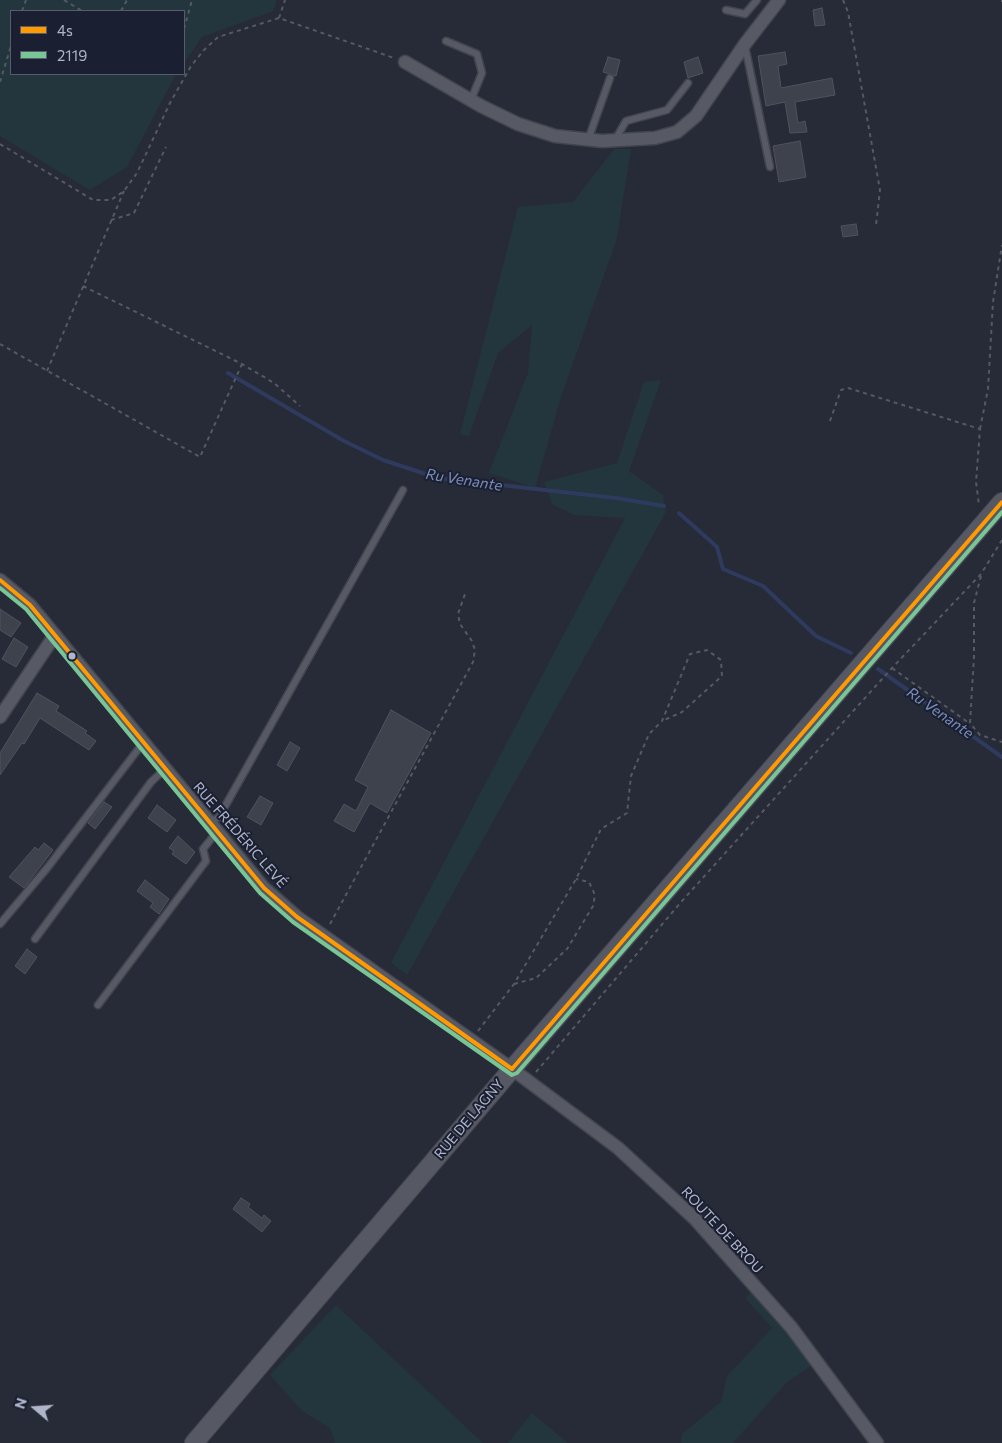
<!DOCTYPE html>
<html>
<head>
<meta charset="utf-8">
<style>
  body { margin:0 }
  #map { position:relative; width:1002px; height:1443px; overflow:hidden; background:#262b37; font-family:Commissioner,sans-serif }
  canvas { display:block }
  .legend { position:absolute; left:10px; top:10px; width:175px; height:65px; box-sizing:border-box; background:#1a2032; border:1px solid #565c6e; margin:0; padding:6px 9px; list-style:none; font-size:15px; color:#b0b5c9 }
  .legend li { display:flex; align-items:center; gap:10px; height:25px }
  .legend b { width:25px; border:1px solid #565c6e }
  .north { position:absolute; left:10px; top:1383px; width:50px; height:50px; -webkit-text-stroke:4px #1a2032; paint-order:stroke; rotate:288deg; font-size:14px; font-weight:700; line-height:20px; text-align:center; color:#b0b5c9 }
  .north::after { content:''; display:block; margin:auto; width:18px; height:22px; background:#b0b5c9; clip-path:polygon(50% 0,100% 100%,50% 72%,0 100%) }
</style>
</head>
<body>
<div id="map">
<canvas width="1002" height="1443"></canvas>
<ul class="legend">
<li><b style="height:6px;background:#ff9a00"></b>4s</li>
<li><b style="height:6px;background:#78c696"></b>2119</li>
</ul>
<div class="north">N</div>
</div>
<script>
const context = document.querySelector('canvas').getContext('2d');
context.lineJoin = 'round';
function fillPath(path, color) {
  context.fillStyle = color;
  context.fill(path, 'evenodd');
}
function shape(rows) {
  const path = new Path2D();
  for (const r of rows) {
    path.moveTo(r[0], r[1]);
    for (let i = 2; i < r.length; i += 2) path.lineTo(r[i], r[i + 1]);
  }
  return path;
}
function trace(path, color, width, dash) {
  context.strokeStyle = color;
  context.lineWidth = width;
  context.lineCap = dash ? 'butt' : 'round';
  context.setLineDash(dash || []);
  context.stroke(path);
}
function drawText(font, color, halo, rows, align = 'center') {
  context.font = font + ' Commissioner,sans-serif';
  context.lineWidth = 4;
  context.setLineDash([]);
  context.textBaseline = 'middle';
  context.strokeStyle = halo;
  context.fillStyle = color;
  for (const [text, x, y, turn = 0] of rows) {
    context.save();
    context.translate(x, y);
    context.rotate((+turn || 0) * Math.PI / 180);
    context.textAlign = isNaN(turn) ? turn : align;
    if (halo) context.strokeText(text, 0, 0);
    context.fillText(text, 0, 0);
    context.restore();
  }
}
fillPath(shape([
  [0,0,277,0,273,11,202,37,184,63,184,11,11,11,11,74,176,74,127,167,90,190,0,136],
  [614,149,631,149,617,238,561,397,535,488,489,473,528,373,532,325,498,353,469,436,460,434,518,207,573,202],
  [661,380,629,471,663,495,666,512,407,975,391,963,625,518,574,515,552,504,544,482,617,463,644,382],
  [752,1290,793,1329,811,1366,787,1382,733,1443,681,1443,682,1434,721,1402,727,1376,772,1328,746,1299],
  [336,1305,483,1443,335,1443,330,1428,302,1411,270,1375],
  [532,1413,568,1443,508,1443]
]), '#23353d');
trace(shape([
  [228,373,344,441,383,460,438,478,616,498,664,506],
  [679,513,717,547,723,569,763,586,816,636,851,653],
  [878,669,1002,757]
]), '#2e3a5e', 4);
const building = shape([
  [822,8,825,25,815,26,813,10,822,8],
  [785,52,787,64,778,66,781,88,832,78,835,95,795,102,798,123,805,121,807,132,790,133,785,102,766,106,758,56,785,52],
  [608,57,620,60,616,76,603,72,608,57],
  [698,57,703,73,688,78,684,62,698,57],
  [800,141,806,177,779,182,773,146,800,141],
  [856,224,858,235,843,237,841,226,856,224],
  [0,609,21,623,11,637,0,630,0,609],
  [14,638,28,647,16,667,2,659,14,638],
  [37,693,59,706,56,711,87,731,85,733,96,741,89,750,40,718,24,744,22,743,0,775,0,753,37,693],
  [391,710,431,733,387,813,370,803,354,832,334,821,344,804,356,811,368,787,355,780,391,710],
  [290,742,300,748,287,771,277,765,290,742],
  [260,796,273,803,261,825,247,817,260,796],
  [104,802,112,807,95,829,88,823,104,802],
  [157,805,176,820,167,832,148,818,157,805],
  [178,836,195,852,186,864,172,854,174,851,169,848,178,836],
  [44,843,53,850,24,888,9,877,35,847,38,850,44,843],
  [145,880,169,899,159,914,150,907,153,903,137,891,145,880],
  [27,949,37,957,25,974,15,966,27,949],
  [241,1198,250,1204,248,1207,262,1218,264,1215,271,1221,262,1232,233,1209,241,1198]
]);
fillPath(building, '#3e424d');
trace(building, '#4f525f', 1);
const lane = shape([
  [726,10,745,14,757,0],
  [446,41,477,54,482,73,471,100],
  [745,46,770,167],
  [588,140,610,78],
  [615,140,626,121,667,110,688,83],
  [209,823,219,817,403,490],
  [0,924,48,867,143,743],
  [35,939,151,782,165,769],
  [98,1005,206,861,203,849,216,833]
]);
const street = shape([
  [405,62,481,106,518,124,555,136,602,141,655,138,677,132,696,116,745,44,779,0],
  [0,580,30,605,264,888,297,917,512,1069,618,1148,695,1219,791,1327,877,1443],
  [0,717,55,635]
]);
const secondary = shape([
  [194,1443,512,1069,1002,502]
]);
trace(lane, '#42454e', 9);
trace(street, '#42454e', 15);
trace(secondary, '#42454e', 20);
trace(shape([
  [64,0,82,11],
  [843,0,848,12,880,190,876,225],
  [1002,0,1002,2],
  [22,11,26,0],
  [121,11,127,0],
  [279,18,285,0],
  [184,29,192,0],
  [0,82,11,46],
  [0,144,93,200,111,200,124,191,137,173,170,103,191,66,204,50,218,37,279,18,394,58],
  [111,220,134,213,166,147],
  [83,286,242,364,274,383,300,406],
  [0,344,200,457,242,364],
  [47,371,124,191],
  [830,421,841,390,848,388,980,429,976,482,979,505],
  [980,429,988,389,993,302,1002,245],
  [981,576,974,603,974,657,970,723,980,735,1002,742],
  [892,668,969,723],
  [330,924,473,662,475,650,472,641,460,624,458,614,465,594],
  [514,984,536,978,567,949,593,906,595,895,589,882,576,879],
  [478,1031,514,984,576,879,601,829,627,813,631,776,649,734,662,721,690,654,707,650,721,660,722,676,682,712,662,721],
  [536,1072,682,901,892,668,981,574,1002,540]
]), '#545962', 2, [4, 4]);
trace(lane, '#575a64', 6);
trace(street, '#575a64', 12);
trace(secondary, '#565863', 18);
trace(shape([
  [0,580,30,605,264,888,297,917,512,1069],
  [512,1069,1002,502]
]), '#ff9a00', 4);
trace(shape([
  [0,588,26,609,260,893,293,922,512,1075,517,1073,1002,512]
]), '#78c696', 4);
for (const [x, y, r, color] of [
  [72,656,4.5,"#b0b5c9"]
]) {
  const dot = new Path2D();
  dot.arc(x, y, r, 0, 2 * Math.PI);
  context.fillStyle = color;
  context.fill(dot);
  trace(dot, '#1a2032', 2);
}
drawText('14px', '#b0b5c9', '#1a2032', [
  ["RUE FRÉDÉRIC LEVÉ",240,835,49],
  ["RUE DE LAGNY",469,1119,-50],
  ["ROUTE DE BROU",722,1230,47]
]);
drawText('italic 15px', '#7c8cb8', '#1a2032', [
  ["Ru Venante",464,480,9],
  ["Ru Venante",940,713,35]
]);
</script>
</body>
</html>
